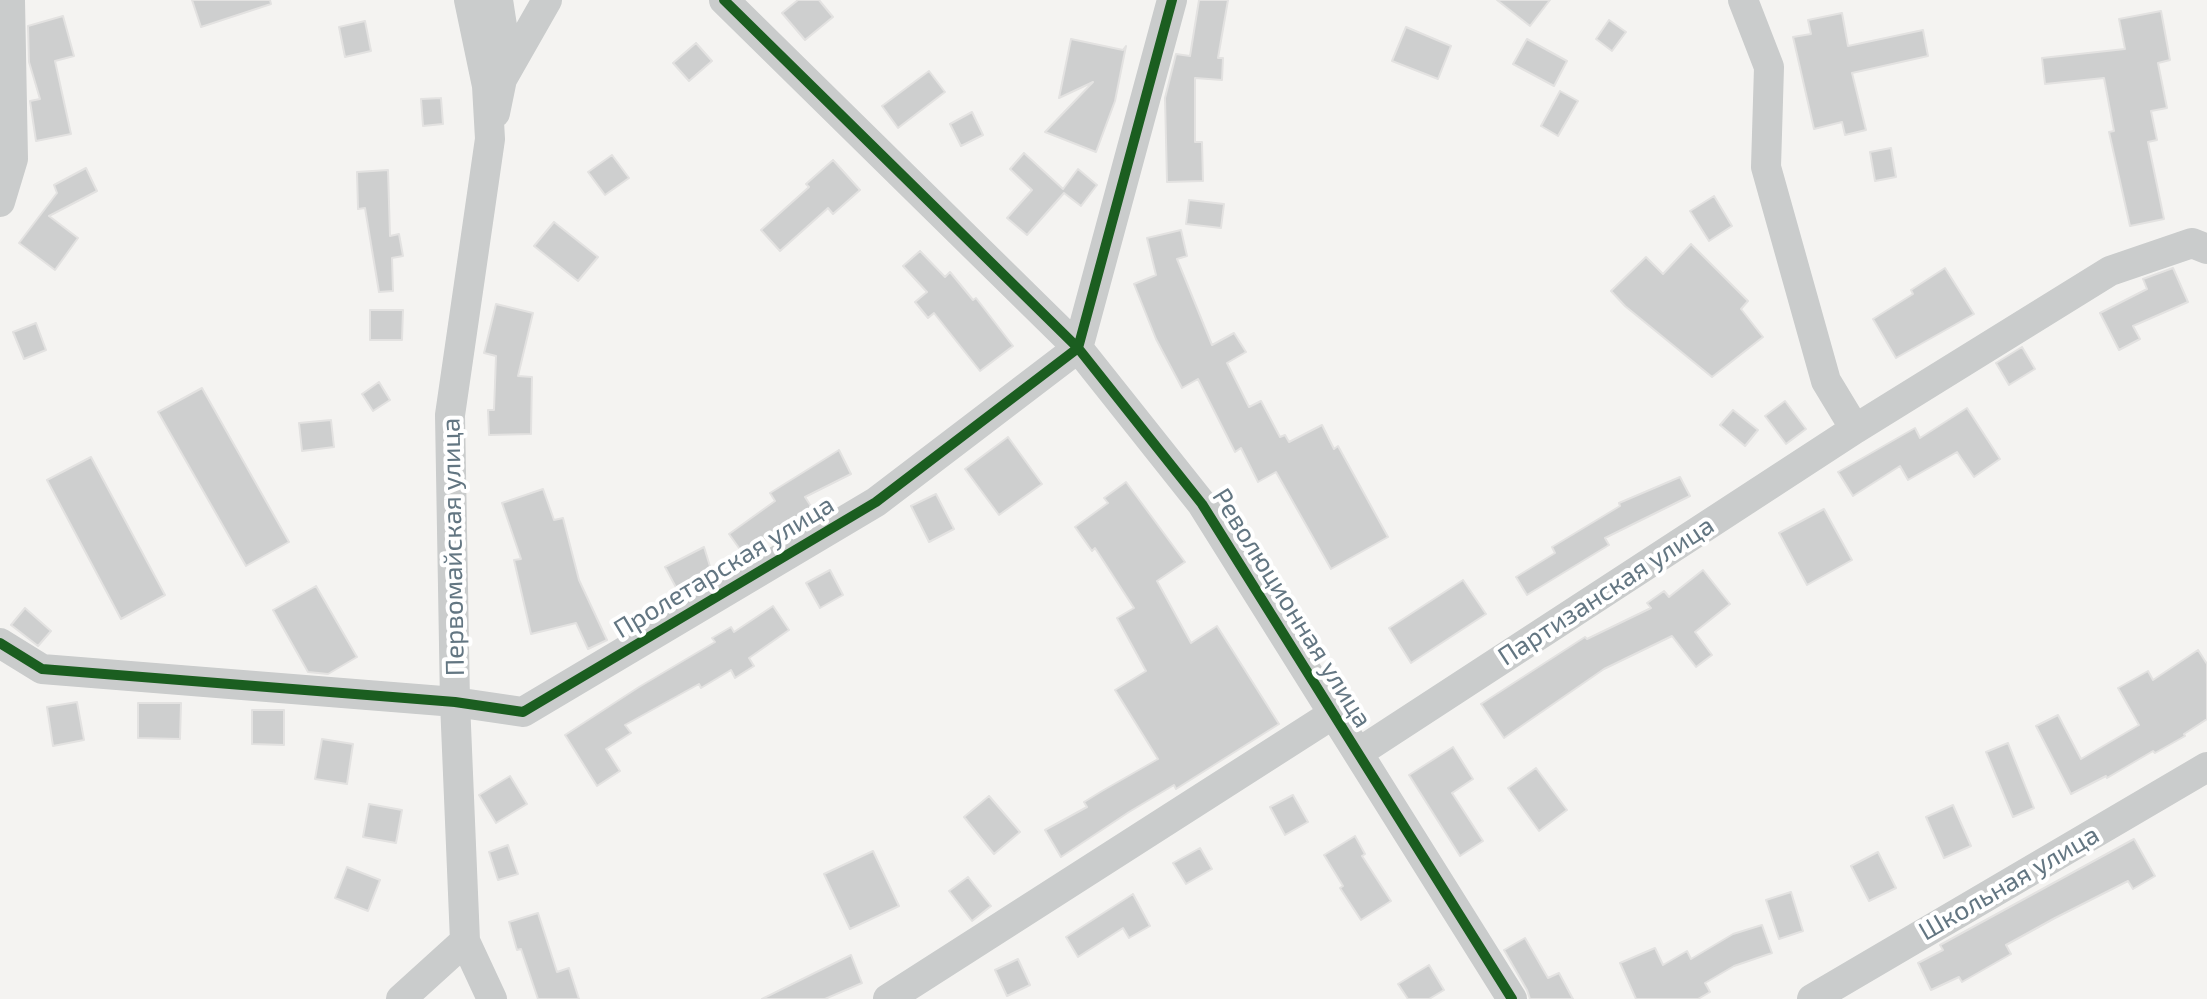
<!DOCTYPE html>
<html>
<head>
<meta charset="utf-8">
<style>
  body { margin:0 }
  canvas { display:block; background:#f4f3f1 }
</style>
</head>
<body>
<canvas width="2207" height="999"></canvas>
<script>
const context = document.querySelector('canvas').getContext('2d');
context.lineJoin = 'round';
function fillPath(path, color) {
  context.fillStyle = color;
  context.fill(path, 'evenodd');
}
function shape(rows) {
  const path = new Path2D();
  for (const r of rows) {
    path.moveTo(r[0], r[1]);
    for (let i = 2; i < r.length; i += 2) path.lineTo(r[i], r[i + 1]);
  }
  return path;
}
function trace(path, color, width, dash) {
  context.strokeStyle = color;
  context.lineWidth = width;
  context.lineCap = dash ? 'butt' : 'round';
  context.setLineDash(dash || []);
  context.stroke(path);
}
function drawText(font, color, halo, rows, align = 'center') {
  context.font = font + ' "Exo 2",sans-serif';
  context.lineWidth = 8;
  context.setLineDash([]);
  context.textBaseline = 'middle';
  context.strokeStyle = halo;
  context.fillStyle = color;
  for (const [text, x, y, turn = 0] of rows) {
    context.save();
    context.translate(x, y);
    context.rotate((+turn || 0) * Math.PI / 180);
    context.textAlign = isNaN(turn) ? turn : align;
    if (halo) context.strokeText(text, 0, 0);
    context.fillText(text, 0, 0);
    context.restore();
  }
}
const building = shape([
  [192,0,270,0,271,4,201,27,192,0],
  [798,0,819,0,833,17,805,40,782,13,798,0],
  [1199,0,1228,0,1218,58,1223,58,1222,80,1195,78,1195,142,1202,142,1203,181,1167,182,1165,98,1176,54,1190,56,1199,0],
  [1497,0,1550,0,1530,26,1497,0],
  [2161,11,2170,60,2158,63,2167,108,2151,111,2157,140,2148,142,2164,219,2130,226,2109,132,2114,131,2104,78,2045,84,2042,58,2125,49,2119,19,2161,11],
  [1842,13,1848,46,1923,30,1928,56,1852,73,1866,130,1845,135,1842,122,1814,129,1793,37,1811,34,1808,20,1842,13],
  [63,16,74,56,55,61,71,134,36,141,30,101,40,99,29,62,28,26,63,16],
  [1609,20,1626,32,1612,51,1596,39,1609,20],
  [365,21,371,51,345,57,339,27,365,21],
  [1406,27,1451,46,1438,79,1392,61,1406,27],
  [1071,39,1123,50,1126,46,1115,101,1096,152,1045,132,1093,82,1059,98,1071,39],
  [1527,39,1567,61,1554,86,1513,64,1527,39],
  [696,43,712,61,689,81,673,63,696,43],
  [929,71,945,92,898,128,882,106,929,71],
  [1560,91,1578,101,1558,136,1541,126,1560,91],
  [441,98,443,124,423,126,421,99,441,98],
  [972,112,983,135,961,146,950,124,972,112],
  [1891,148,1896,177,1875,181,1870,152,1891,148],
  [1024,153,1063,189,1078,169,1097,185,1081,206,1064,193,1027,235,1007,218,1032,190,1010,169,1024,153],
  [612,155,629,178,605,195,588,172,612,155],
  [833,160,860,190,833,214,828,208,780,251,761,230,809,187,806,184,833,160],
  [86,168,97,191,49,216,78,238,55,270,19,243,57,193,54,185,86,168],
  [388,170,390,236,399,234,403,256,392,258,393,291,379,292,365,208,358,209,357,172,388,170],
  [1714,196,1732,226,1709,241,1690,211,1714,196],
  [1189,200,1224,204,1221,228,1186,224,1189,200],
  [554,222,598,257,578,281,534,246,554,222],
  [1181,230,1187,256,1177,259,1212,345,1234,333,1246,352,1227,363,1249,407,1261,401,1280,437,1285,435,1289,442,1322,425,1334,449,1338,446,1388,537,1331,569,1276,472,1258,482,1241,448,1235,452,1198,379,1182,388,1156,339,1134,284,1156,275,1147,238,1181,230],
  [1691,244,1748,301,1741,309,1763,337,1712,377,1625,306,1611,291,1646,257,1663,274,1691,244],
  [920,251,945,277,950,272,973,300,976,298,1013,346,980,371,934,313,928,318,915,302,927,292,903,266,920,251],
  [1945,268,1974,314,1896,358,1873,319,1913,294,1911,290,1945,268],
  [2173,268,2188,302,2133,326,2140,339,2119,350,2100,313,2147,289,2143,279,2173,268],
  [496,304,533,313,518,376,532,377,531,434,489,435,488,410,494,410,496,356,484,353,496,304],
  [370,310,403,310,402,340,370,340,370,310],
  [36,323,46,350,24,359,13,332,36,323],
  [2022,347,2035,369,2009,385,1996,363,2022,347],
  [379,382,390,400,373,411,362,394,379,382],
  [202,388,289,542,246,566,158,412,202,388],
  [1785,401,1806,429,1786,444,1765,416,1785,401],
  [1967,408,2000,459,1974,477,1957,452,1908,480,1900,466,1853,496,1838,472,1915,428,1920,438,1967,408],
  [1733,410,1758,430,1745,446,1720,425,1733,410],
  [331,420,334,447,302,451,299,423,331,420],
  [1008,437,1042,484,999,515,965,469,1008,437],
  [839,450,851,474,805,497,814,511,790,525,789,523,744,555,729,534,775,501,770,493,839,450],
  [91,457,165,595,121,619,47,480,91,457],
  [1680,477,1690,496,1605,538,1609,545,1527,595,1516,577,1555,553,1552,547,1620,506,1619,503,1680,477],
  [1126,482,1185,562,1157,581,1191,643,1217,626,1279,724,1176,789,1174,785,1129,812,1061,857,1045,830,1087,807,1084,802,1102,791,1158,759,1115,690,1146,671,1117,618,1134,608,1095,548,1092,551,1075,527,1108,503,1104,498,1126,482],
  [543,489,554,520,563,518,579,580,607,640,588,649,576,623,531,634,514,560,521,559,502,503,543,489],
  [936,494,954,529,929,542,911,506,936,494],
  [1824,509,1852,560,1807,585,1779,533,1824,509],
  [704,547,713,576,678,591,665,567,704,547],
  [830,570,843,595,820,608,806,583,830,570],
  [1703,570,1730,604,1695,632,1712,655,1696,667,1672,636,1604,669,1504,738,1481,704,1585,637,1587,639,1651,608,1647,603,1664,591,1669,597,1703,570],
  [1463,580,1486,614,1411,663,1389,628,1463,580],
  [316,586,357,657,328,674,308,672,273,610,316,586],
  [773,606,789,630,749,658,754,666,735,678,731,670,701,688,699,684,625,725,631,733,606,749,620,771,597,786,565,735,639,687,715,642,712,638,731,627,734,632,773,606],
  [25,608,51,631,38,646,11,625,25,608],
  [2198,650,2207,664,2207,719,2184,734,2185,736,2155,753,2153,751,2107,778,2106,776,2071,794,2036,726,2058,715,2081,759,2139,725,2118,688,2148,671,2153,680,2198,650],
  [77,702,84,740,53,746,47,707,77,702],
  [138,703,181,703,180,739,138,738,138,703],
  [252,710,284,710,284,745,252,744,252,710],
  [322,739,353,744,347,784,315,779,322,739],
  [2008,743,2034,808,2013,817,1986,752,2008,743],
  [1453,747,1473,779,1452,793,1483,841,1460,856,1409,775,1453,747],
  [1536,768,1567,810,1539,831,1508,788,1536,768],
  [510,776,527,804,496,823,479,795,510,776],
  [1293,795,1308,822,1285,835,1270,807,1293,795],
  [989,796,1020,832,994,854,964,817,989,796],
  [369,804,402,810,396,843,363,837,369,804],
  [1953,805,1971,846,1944,858,1926,817,1953,805],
  [1355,836,1365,854,1362,856,1391,901,1361,920,1340,888,1343,886,1324,855,1355,836],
  [2134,839,2155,876,2133,889,2128,881,2055,918,2006,945,2011,954,1962,982,1959,977,1931,990,1918,963,1943,950,1940,945,2134,839],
  [508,845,518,874,498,880,489,852,508,845],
  [1200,848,1212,869,1186,884,1173,863,1200,848],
  [873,851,899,906,850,929,824,874,873,851],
  [1878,852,1896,888,1869,901,1851,866,1878,852],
  [347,867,380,880,368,911,335,898,347,867],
  [968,877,991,906,972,921,949,891,968,877],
  [1791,892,1803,931,1779,939,1766,900,1791,892],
  [1133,894,1150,926,1129,938,1123,928,1078,957,1066,937,1133,894],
  [538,913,557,972,569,968,579,999,538,999,521,949,517,950,509,922,538,913],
  [1762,925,1772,953,1734,966,1705,983,1710,992,1698,999,1636,999,1620,963,1655,948,1663,965,1687,951,1691,959,1733,934,1762,925],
  [1525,938,1548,978,1559,973,1573,999,1530,999,1527,990,1504,950,1525,938],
  [851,955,862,983,825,999,762,999,851,955],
  [1018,959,1030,985,1007,996,995,970,1018,959],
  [1429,965,1444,990,1429,999,1408,999,1398,984,1429,965]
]);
fillPath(building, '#cecfcf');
trace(building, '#e3e2e1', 2);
trace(shape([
  [469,0,487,86,490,139,450,415,455,702,465,941,492,999],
  [498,0,502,26,502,77],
  [724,0,1078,348,1202,504,1512,999],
  [1743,0,1769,67,1766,167,1826,381,1855,429],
  [495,113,502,79,547,0],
  [0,202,13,159,10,0],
  [0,643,42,669,455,702,523,712,876,502,1078,348,1172,0],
  [1358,753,1855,429,2110,271,2192,243,2207,249],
  [401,999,465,941],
  [888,999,1333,714],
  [1812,999,2207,767]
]), '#cacccc', 30);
trace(shape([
  [724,0,1078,348,1202,504,1512,999],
  [0,643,42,669,455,702,523,712,876,502,1078,348,1172,0]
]), '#1b5e20', 10);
drawText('26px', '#637682', '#fff', [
  ["Первомайская улица",453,547,-91],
  ["Пролетарская улица",724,567,-31],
  ["Партизанская улица",1606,591,-33],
  ["Революционная улица",1292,608,58],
  ["Школьная улица",2009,883,-30]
]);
</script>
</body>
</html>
